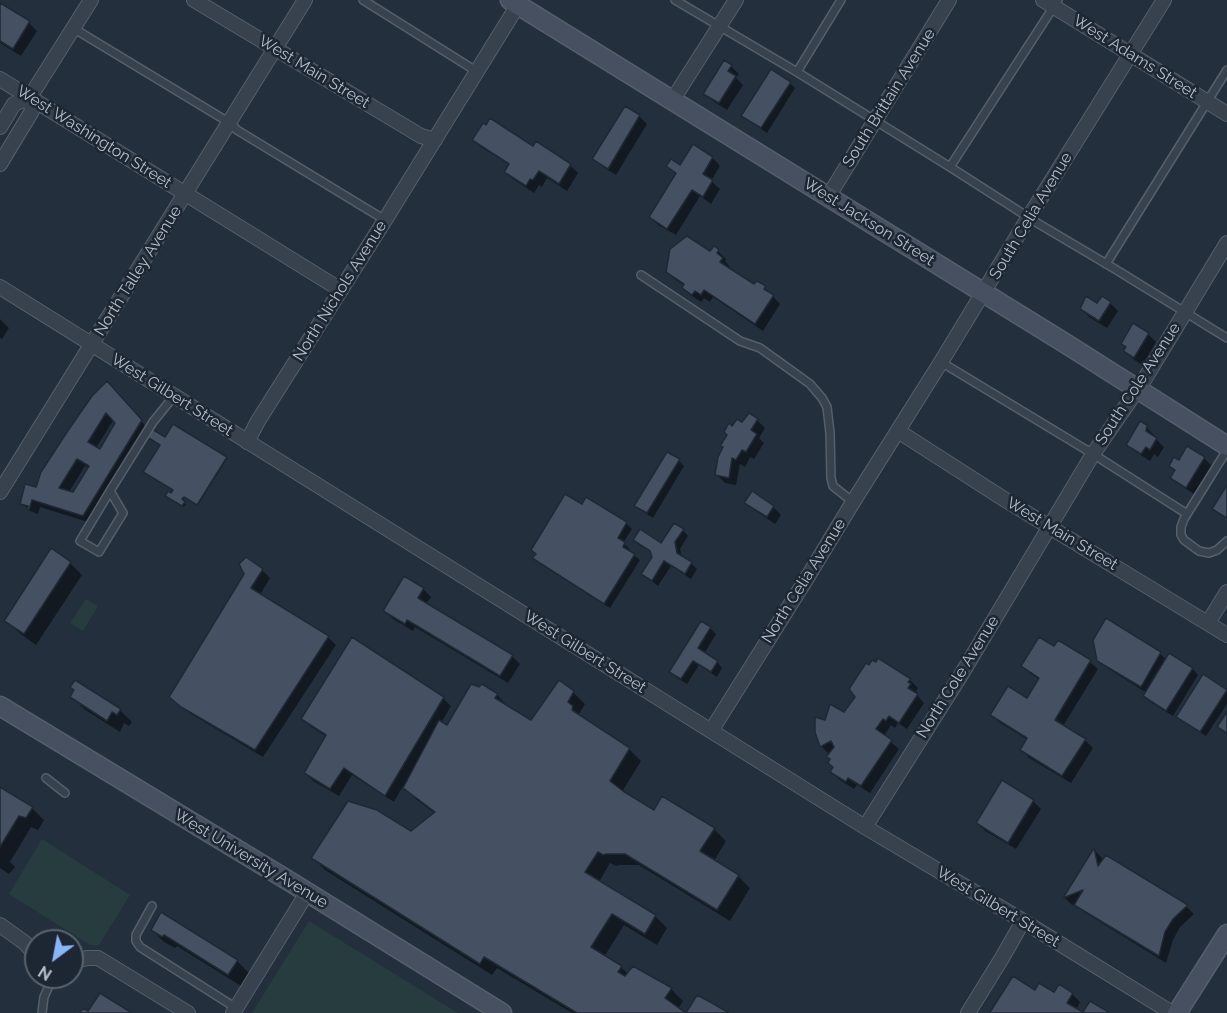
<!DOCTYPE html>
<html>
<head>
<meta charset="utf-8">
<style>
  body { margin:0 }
  #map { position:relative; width:1227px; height:1013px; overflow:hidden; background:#242f3e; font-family:Raleway,sans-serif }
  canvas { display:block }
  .north { position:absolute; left:24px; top:929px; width:60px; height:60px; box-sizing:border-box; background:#1d2633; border:2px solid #59626f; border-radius:50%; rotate:212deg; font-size:16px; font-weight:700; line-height:24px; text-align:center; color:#b4bcc9 }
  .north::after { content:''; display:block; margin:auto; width:21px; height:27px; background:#8ab4f8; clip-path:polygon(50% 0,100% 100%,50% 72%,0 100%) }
</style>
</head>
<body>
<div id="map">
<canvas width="1227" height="1013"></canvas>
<div class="north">N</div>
</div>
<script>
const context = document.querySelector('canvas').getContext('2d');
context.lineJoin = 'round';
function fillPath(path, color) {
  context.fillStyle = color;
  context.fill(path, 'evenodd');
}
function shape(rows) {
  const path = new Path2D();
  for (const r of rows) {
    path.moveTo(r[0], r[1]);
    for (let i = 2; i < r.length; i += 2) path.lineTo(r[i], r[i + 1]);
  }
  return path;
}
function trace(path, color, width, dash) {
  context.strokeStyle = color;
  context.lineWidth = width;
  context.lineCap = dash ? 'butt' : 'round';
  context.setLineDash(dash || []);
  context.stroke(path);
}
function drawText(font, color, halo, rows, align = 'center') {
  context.font = font + ' Raleway,sans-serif';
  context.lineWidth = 5;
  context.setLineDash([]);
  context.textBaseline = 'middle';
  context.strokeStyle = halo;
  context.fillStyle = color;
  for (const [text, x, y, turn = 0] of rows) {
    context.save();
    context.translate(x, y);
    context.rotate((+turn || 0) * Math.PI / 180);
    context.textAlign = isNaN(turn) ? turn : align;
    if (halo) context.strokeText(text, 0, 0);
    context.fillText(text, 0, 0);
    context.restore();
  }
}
fillPath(shape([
  [86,599,98,606,83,631,70,623],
  [42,839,130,895,99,945,90,945,9,894],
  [309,921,458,1013,252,1013]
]), '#263c3f');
fillPath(shape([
  [0,4,29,23,37,31,21,56,0,43],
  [731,66,739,74,736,78,743,85,727,110,713,101,705,94],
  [790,83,795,88,767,133,749,121,743,116],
  [625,108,639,116,647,124,616,175,602,166,594,159],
  [474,140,534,148,570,165,578,173,567,191,547,178,542,187,539,185,534,193,514,180,506,172,510,165,482,148],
  [713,158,720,166,711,181,720,189,711,204,700,196,676,235,658,225,651,217,677,174,668,166,681,167],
  [718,251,726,259,725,261,730,267,728,269,755,287,765,288,780,304,763,331,713,297,710,302,704,298,701,302,692,296,684,288,685,286,676,280,668,272],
  [1110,303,1118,311,1107,328,1089,317,1082,309],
  [0,319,9,328,2,339,0,338],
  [1148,334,1156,342,1142,365,1133,359,1125,351,1127,348,1122,344],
  [114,391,148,429,91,523,40,507,38,514,30,511,22,503,37,489],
  [114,419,117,423,100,451,96,448],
  [85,466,90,468,74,493,69,492],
  [757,420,765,428,759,438,764,443,754,459,750,457,745,467,740,464,736,485,725,483,717,475,733,428],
  [1146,427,1154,435,1154,437,1164,447,1158,457,1154,454,1150,461,1136,452,1128,445],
  [165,439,227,459,198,505,185,497,182,502,186,504,184,507,168,497,172,495,175,490],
  [1204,458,1212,466,1194,494,1180,485,1172,478,1176,471,1170,466,1179,462],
  [679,461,684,466,653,518,642,511,636,505],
  [752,494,773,507,781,515,775,524,754,510,746,503],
  [582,506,626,523,632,529,623,543,630,549,629,552,640,560,610,608,540,564,534,558],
  [683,530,688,536,680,549,682,557,691,563,697,569,691,579,671,566,658,586,643,574,654,557,653,553,640,546,635,540,662,545],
  [70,563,82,575,36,645,18,632,6,620],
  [262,570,270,578,260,595,328,637,336,645,263,757,191,714,170,697],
  [423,589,431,597,426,604,512,656,520,664,508,683,415,627,413,631,393,619,385,611],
  [710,628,716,634,704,654,717,662,722,668,717,677,699,665,687,684,677,678,671,672],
  [352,640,443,698,451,706,441,723,447,727,497,695,509,707,532,722,573,692,585,704,579,714,584,719,629,749,641,761,622,792,654,812,714,829,726,841,714,861,738,876,750,888,730,921,639,865,619,865,616,866,610,863,599,882,655,916,667,928,657,945,624,925,604,957,621,967,628,974,671,989,683,1001,678,1009,684,1013,572,1013,497,968,492,975,325,870,313,858,411,833,436,814,417,800,403,786,394,802,352,775,339,796,313,781,306,773,327,737,311,727,303,719],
  [1059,642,1090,662,1098,669,1063,726,1085,740,1093,748,1071,783,1029,758,1022,750,1028,740,1000,723,992,715,1028,700,1040,680,1031,674,1023,666,1055,648],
  [1160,654,1167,660,1170,655,1193,669,1198,675,1173,716,1150,702,1145,696,1147,693,1107,668,1098,660],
  [1204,676,1227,691,1227,704,1206,736,1184,722,1178,717],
  [910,680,918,688,916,691,918,693,917,695,924,703,907,729,898,723,895,728,891,725,884,736,899,749,870,793,857,785,854,789,840,780,832,772,835,768,830,755,821,746,826,722,845,714],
  [72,697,120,710,132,722,129,726,124,723,120,732,84,709],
  [0,789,32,808,44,820,38,830,31,827,10,862,15,867,9,874,0,868],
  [1033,801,1041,809,1016,849,985,831,978,823],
  [1094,850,1102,858,1103,862,1106,857,1187,907,1194,914,1180,927,1173,940,1166,963,1084,912,1075,904,1072,905,1065,898],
  [152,930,237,961,249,973,241,986,177,946,175,948,164,942],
  [1059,986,1072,994,1080,1002,1076,1010,1081,1013,993,1013,1035,992,1054,994]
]), '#0007');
const building = shape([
  [0,3,30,21,13,49,0,41,0,3],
  [724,60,732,65,728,71,736,76,719,103,703,94,724,60],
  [771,69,791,82,761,128,741,116,771,69],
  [625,106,640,115,608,169,592,159,625,106],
  [490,118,533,146,536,141,571,164,559,184,539,171,533,180,530,179,526,186,504,172,509,164,472,140,483,123,486,125,490,118],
  [693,144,713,157,703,174,713,180,703,197,692,190,667,229,649,217,676,173,666,166,671,159,680,165,693,144],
  [687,236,710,251,714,246,717,248,719,250,717,253,723,258,720,262,754,284,757,281,766,286,764,289,774,295,755,324,704,290,701,295,695,291,692,295,682,288,684,284,666,272,670,249,687,236],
  [1086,296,1097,303,1102,296,1111,302,1099,321,1080,309,1086,296],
  [1133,323,1149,333,1134,358,1123,351,1126,347,1121,344,1133,323],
  [107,381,142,420,83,516,32,500,29,510,27,510,28,506,20,504,25,484,36,487,41,472,69,429,92,396,107,381],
  [106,413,115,423,100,449,88,442,106,413],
  [77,459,89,466,73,492,59,488,77,459],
  [749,413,758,419,751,430,757,434,746,452,742,450,736,460,732,458,729,478,715,475,718,457,723,447,720,446,727,435,724,432,729,423,732,426,737,419,742,422,749,413],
  [1140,421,1147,425,1146,431,1157,438,1150,450,1146,447,1141,454,1126,445,1140,421],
  [173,424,227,457,197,505,184,497,182,499,185,502,182,506,165,496,168,491,171,493,173,490,143,472,160,445,147,437,152,429,165,437,173,424],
  [1187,446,1205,457,1186,488,1170,478,1175,470,1169,466,1174,457,1179,460,1187,446],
  [667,452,680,459,647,513,634,506,667,452],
  [1227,485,1227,518,1212,509,1227,485],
  [752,491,774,506,767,517,744,503,752,491],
  [565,494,582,504,586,497,627,522,618,538,625,542,623,547,635,554,604,604,532,558,536,554,531,550,565,494],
  [674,523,684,529,675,542,677,553,692,562,685,574,664,561,652,581,641,574,652,557,650,551,633,540,640,529,661,543,674,523],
  [51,548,71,562,24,634,4,621,51,548],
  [246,557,263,569,251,588,329,636,255,750,181,707,169,697,244,574,239,564,246,557],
  [404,576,424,588,418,598,513,655,500,676,407,620,405,624,383,611,404,576],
  [1106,618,1161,652,1141,687,1097,661,1093,640,1106,618],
  [701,621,711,627,698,648,718,661,711,672,693,661,681,679,669,672,701,621],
  [352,637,444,697,385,796,344,768,330,789,304,773,326,735,301,719,352,637],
  [1039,637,1054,646,1058,640,1091,660,1055,720,1086,739,1062,776,1020,750,1027,738,990,715,1008,686,1027,698,1039,678,1021,666,1039,637],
  [1169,653,1193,668,1166,711,1143,696,1169,653],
  [878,658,911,679,908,682,911,684,908,688,918,694,899,723,889,716,886,721,883,719,876,729,892,740,861,786,848,778,846,782,830,772,833,767,828,763,830,759,826,757,834,747,831,741,820,747,815,732,815,717,825,720,830,704,844,712,855,697,849,689,866,663,869,665,872,660,876,662,878,658],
  [1203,674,1227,690,1200,732,1176,717,1203,674],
  [75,680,121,709,117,715,112,712,107,721,70,697,74,690,70,687,75,680],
  [559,680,574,691,568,702,573,706,572,710,630,748,610,781,623,791,654,810,662,796,715,828,700,851,739,875,717,910,625,854,606,854,603,855,598,852,585,872,656,915,645,934,612,914,591,947,622,966,618,972,625,976,633,966,672,988,665,998,686,1013,577,1013,484,957,480,964,311,858,348,801,377,810,411,831,435,812,403,788,439,720,447,725,471,684,479,687,482,684,498,694,495,698,531,720,559,680],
  [1227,712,1227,733,1217,727,1227,712],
  [1002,780,1034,800,1008,843,976,823,1002,780],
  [0,787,33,807,26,818,19,816,0,847,0,787],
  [1094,848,1098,866,1106,855,1188,905,1173,919,1165,932,1159,956,1074,905,1083,890,1063,898,1094,848],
  [161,912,238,960,228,975,164,935,162,937,151,930,161,912],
  [1013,976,1035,990,1039,983,1054,992,1059,984,1073,993,1067,1003,1083,1012,1090,1001,1110,1013,991,1013,990,1012,1013,976],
  [100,993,132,1013,80,1013,83,1008,88,1011,100,993],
  [697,995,712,1003,729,1013,686,1013,697,995]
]);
fillPath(building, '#455162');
trace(building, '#1f2835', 1.5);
const lane = shape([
  [363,0,476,71],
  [675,0,797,72,950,167,1039,224,1115,269,1227,338],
  [73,28,230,123,237,130,385,220],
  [797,72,841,0],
  [950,167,1058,0],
  [1106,264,1227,70],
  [641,275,740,341,760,348,810,384,822,398,827,407,830,433,831,478,833,486,853,502],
  [941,362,1093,454,1187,514],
  [1227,450,1184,519,1181,527,1181,535,1184,540,1199,551,1209,553,1217,550,1227,541],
  [110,491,123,513,99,552,80,541,110,491,153,422,174,396],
  [46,778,65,793],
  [152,906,136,935,136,941,140,947,236,1008],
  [42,1013,44,997,53,977]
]);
const street = shape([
  [194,0,421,136,435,140],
  [1043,0,1227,114],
  [0,79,341,290],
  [672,101,736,0],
  [0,127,14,104,30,97,91,0],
  [0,164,32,111,30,97],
  [828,197,949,0],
  [0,287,865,827,1023,921,1172,1013],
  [898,431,1007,501,1227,635],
  [247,442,258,421,385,220,521,0],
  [0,492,305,0],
  [1208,623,1227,592],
  [711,731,807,578,853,502,941,362,1029,217,1164,0],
  [865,827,961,675,1093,454,1144,380,1227,243],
  [0,925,25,943,36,955],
  [72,962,87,958,98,958,188,1013],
  [233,1013,307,893],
  [968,1013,1002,958,1023,921]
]);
const secondary = shape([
  [510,0,1068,345,1227,446],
  [0,706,289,881,502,1013],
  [1177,1013,1227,934]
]);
trace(lane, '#565f6c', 10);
trace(street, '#565f6c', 16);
trace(secondary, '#565f6c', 21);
trace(lane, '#38414e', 7);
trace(street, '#38414e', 14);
trace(secondary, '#465061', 18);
drawText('16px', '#b4bcc9', '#1d2633', [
  ["West Adams Street",1135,57,32],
  ["West Main Street",314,72,31],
  ["South Brittain Avenue",889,98,-58],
  ["West Washington Street",94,137,32],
  ["South Celia Avenue",1031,216,-59],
  ["West Jackson Street",869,222,32],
  ["North Talley Avenue",138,271,-58],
  ["North Nichols Avenue",340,291,-58],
  ["South Cole Avenue",1138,384,-57],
  ["West Gilbert Street",172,395,32],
  ["West Main Street",1062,534,31],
  ["North Celia Avenue",804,581,-58],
  ["West Gilbert Street",585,652,32],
  ["North Cole Avenue",958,677,-58],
  ["West University Avenue",251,859,31],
  ["West Gilbert Street",998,907,31]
]);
</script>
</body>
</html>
